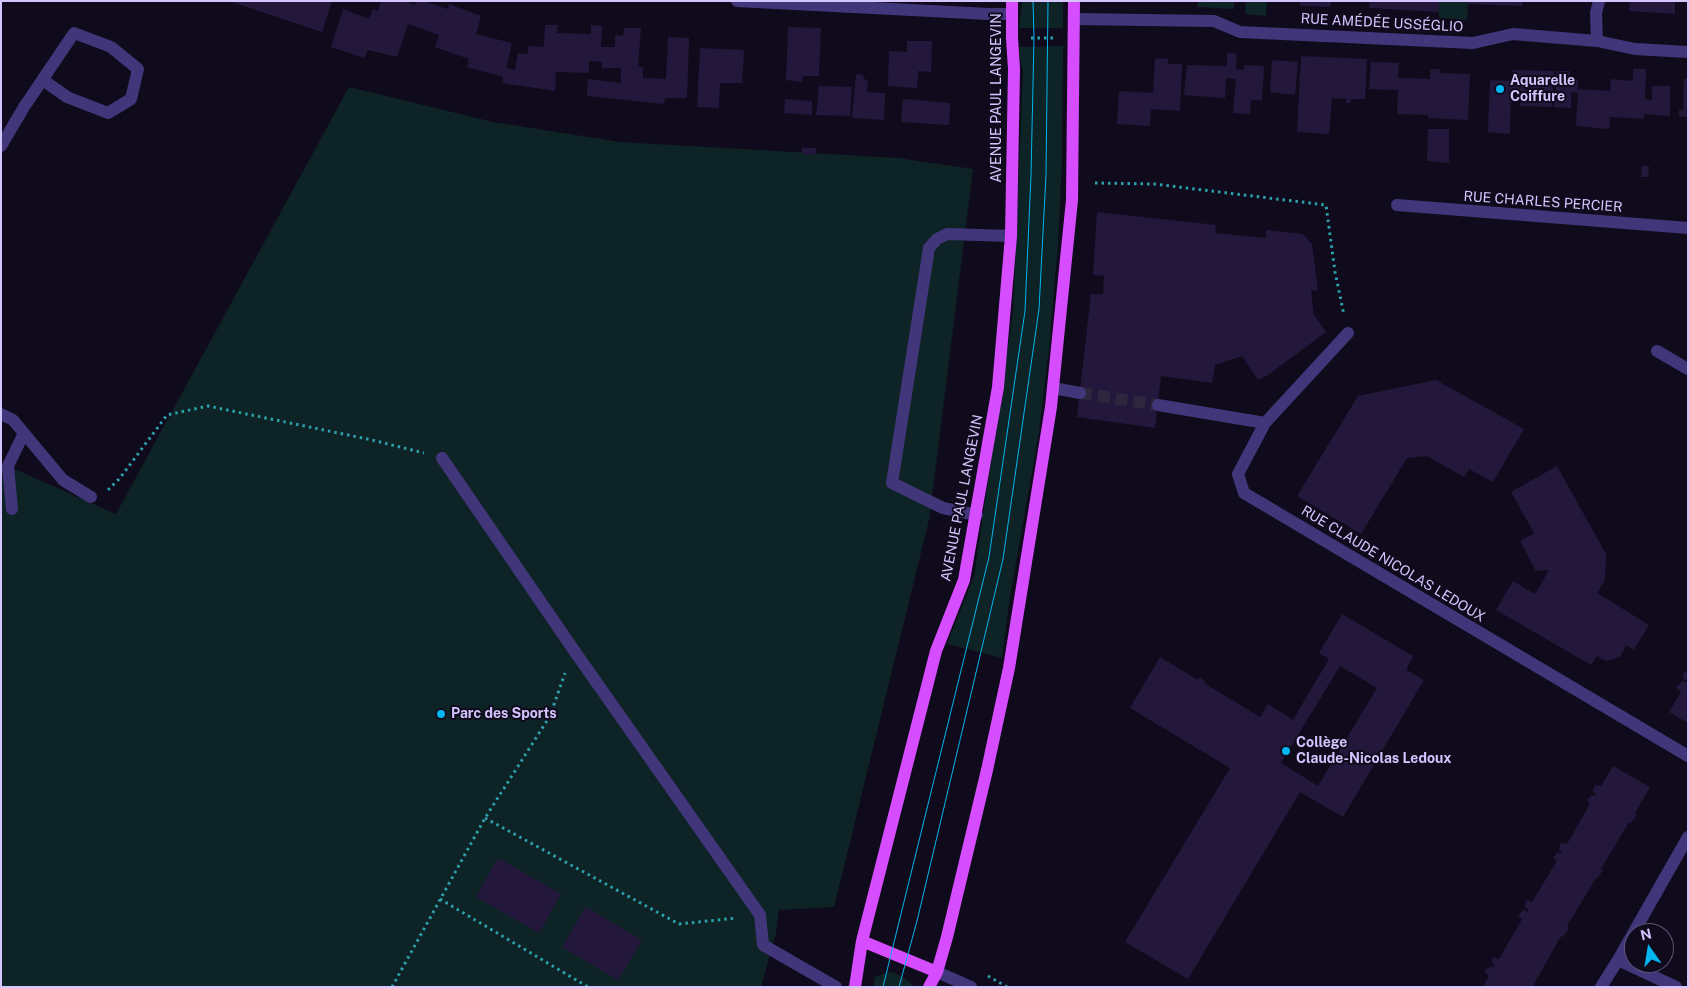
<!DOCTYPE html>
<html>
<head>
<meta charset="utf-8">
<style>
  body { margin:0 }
  #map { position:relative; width:1689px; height:988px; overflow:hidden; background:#100b1c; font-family:"Public Sans",sans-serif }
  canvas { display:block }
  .frame { position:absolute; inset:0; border:2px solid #d4c5ff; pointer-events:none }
  .north { position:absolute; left:1624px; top:923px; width:50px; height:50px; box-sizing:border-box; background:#100b1c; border:1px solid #5e5577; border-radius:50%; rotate:347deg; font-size:14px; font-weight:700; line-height:20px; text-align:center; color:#d4c5ff }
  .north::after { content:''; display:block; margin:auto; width:18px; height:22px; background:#00b5f0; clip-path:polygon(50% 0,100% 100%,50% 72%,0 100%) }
</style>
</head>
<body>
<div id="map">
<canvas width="1689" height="988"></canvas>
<div class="frame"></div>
<div class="north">N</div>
</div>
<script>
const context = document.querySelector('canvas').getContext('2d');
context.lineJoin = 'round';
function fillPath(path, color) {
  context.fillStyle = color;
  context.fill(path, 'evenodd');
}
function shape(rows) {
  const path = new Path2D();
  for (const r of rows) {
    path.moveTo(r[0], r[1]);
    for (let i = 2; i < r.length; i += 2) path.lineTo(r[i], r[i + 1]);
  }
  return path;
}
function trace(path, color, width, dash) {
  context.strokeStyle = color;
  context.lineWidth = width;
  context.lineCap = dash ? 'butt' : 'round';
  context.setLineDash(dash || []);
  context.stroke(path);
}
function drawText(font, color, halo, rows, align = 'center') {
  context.font = font + ' "Public Sans",sans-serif';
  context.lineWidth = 4;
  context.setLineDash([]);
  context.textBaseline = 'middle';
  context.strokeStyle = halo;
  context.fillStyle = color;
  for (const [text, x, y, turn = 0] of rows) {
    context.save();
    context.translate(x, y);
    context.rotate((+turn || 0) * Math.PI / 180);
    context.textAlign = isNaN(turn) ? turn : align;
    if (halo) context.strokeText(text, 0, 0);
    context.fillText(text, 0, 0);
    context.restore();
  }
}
fillPath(shape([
  [1022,1,1063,1,1063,28,1019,28],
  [1198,1,1234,1,1234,9,1197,7],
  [1246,1,1267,1,1266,16,1245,14],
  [1439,1,1468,1,1467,20,1439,18],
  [1063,46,1062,162,1058,244,1049,349,1039,432,1010,597,1002,658,947,644,974,576,1013,312,1023,72,1018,47],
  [349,87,493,122,620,142,898,158,973,169,929,520,834,907,779,910,776,933,761,987,1,987,1,463,116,514],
  [889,972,893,972,907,980,915,987,873,987,875,977]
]), '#0e2325');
fillPath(shape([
  [229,1,332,1,322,32],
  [381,1,405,1,415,5,416,1,423,1,448,9,449,4,481,16,476,34,512,43,506,68,515,70,518,53,528,54,528,46,544,47,545,25,558,25,557,33,591,34,591,25,602,26,601,47,615,47,615,35,623,36,624,28,641,28,638,67,643,67,643,78,666,79,668,37,689,38,687,98,665,98,664,104,587,96,588,79,621,83,621,68,602,68,602,62,589,61,589,73,556,72,555,91,502,83,503,77,467,67,469,59,435,47,439,35,408,24,397,57,368,50,364,58,331,47,343,9,369,19,373,9,378,11],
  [1300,1,1331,1,1330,7,1300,6],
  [1370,1,1439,1,1439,12,1369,8],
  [1468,1,1522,1,1522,6,1468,4],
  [1630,1,1675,1,1675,14,1629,11],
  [788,27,821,28,819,76,803,76,802,82,786,80],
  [907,41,932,41,931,72,918,71,917,88,888,86,889,51,907,52],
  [700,48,744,50,742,83,720,83,719,108,697,107],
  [1227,53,1237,54,1236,69,1244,70,1244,65,1264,66,1262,100,1251,100,1250,114,1233,113,1236,79,1226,78,1225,98,1184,95,1187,65,1227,66],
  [1301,56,1367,59,1365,99,1351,99,1351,103,1346,103,1346,99,1332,98,1329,134,1297,132],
  [1155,58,1168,59,1168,64,1182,64,1180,111,1151,109,1150,126,1117,124,1119,91,1153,93],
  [1272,60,1298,62,1295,95,1270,92],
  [1371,62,1399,63,1398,78,1430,79,1430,69,1440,69,1439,73,1470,74,1468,120,1428,118,1428,115,1397,114,1398,90,1369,89],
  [1633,69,1646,69,1645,99,1652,100,1652,86,1670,86,1670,116,1644,114,1644,119,1610,117,1609,129,1576,126,1578,93,1571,92,1571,108,1554,107,1553,92,1556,92,1556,71,1570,71,1570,79,1578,79,1578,89,1610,91,1611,79,1633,81],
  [1512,70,1554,71,1552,107,1520,106,1521,94,1511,94,1510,134,1488,132,1490,80,1512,81],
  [856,74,863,75,864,79,868,80,867,92,885,93,884,120,852,118],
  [1684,79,1688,79,1688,117,1679,117,1679,110,1683,110],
  [819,86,852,87,850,116,816,115],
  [785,99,812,101,812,115,784,113],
  [903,99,950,103,949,125,901,122],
  [1428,129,1449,129,1449,163,1427,161],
  [802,148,816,148,815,155,802,154],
  [1642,166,1649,166,1648,177,1641,177],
  [1097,212,1216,225,1215,233,1266,238,1266,230,1303,234,1312,244,1318,290,1311,291,1314,315,1326,332,1268,375,1258,380,1242,356,1215,365,1212,383,1161,376,1155,428,1077,417,1091,294,1103,294,1104,276,1093,275],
  [1436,380,1524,429,1493,482,1469,469,1464,477,1427,456,1407,458,1361,534,1297,496,1358,396],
  [1557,466,1606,554,1605,580,1597,593,1649,625,1634,650,1626,645,1620,657,1606,661,1597,656,1591,665,1496,610,1513,581,1535,594,1549,570,1536,571,1520,541,1534,533,1511,492],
  [1342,614,1413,656,1406,670,1424,680,1343,817,1300,792,1188,979,1125,942,1230,768,1130,708,1160,657,1198,680,1200,678,1205,681,1204,683,1260,717,1268,704,1293,720,1329,659,1319,653],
  [1340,666,1377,688,1318,786,1281,763],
  [1684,672,1688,673,1688,723,1669,712,1681,692,1676,687,1683,681,1686,683,1687,680,1683,679],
  [1613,766,1650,787,1635,813,1637,814,1631,823,1629,822,1601,869,1603,870,1597,879,1596,878,1567,926,1569,929,1563,937,1561,936,1534,984,1535,987,1483,987,1489,976,1484,971,1491,966,1494,967,1495,965,1492,963,1493,957,1499,959,1522,919,1518,915,1524,910,1527,912,1529,909,1525,907,1526,900,1532,902,1557,861,1553,857,1558,852,1561,854,1562,852,1559,850,1561,842,1567,844,1590,804,1587,800,1592,795,1595,796,1596,794,1593,791,1595,785,1601,786],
  [498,858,561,894,539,933,476,897],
  [586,907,642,940,618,980,562,947]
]), '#24173c');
trace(shape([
  [1080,393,1158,405]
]), '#2d273e', 12, [12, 6]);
trace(shape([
  [1031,38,1054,38],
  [1095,183,1154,184,1326,205,1335,272,1344,315],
  [108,490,120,478,167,415,208,406,372,440,424,453],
  [485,818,679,924,737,918],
  [440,899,588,987],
  [988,976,1007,987],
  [392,987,485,818,550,716,565,673]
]), '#2ca1ac', 3, [2.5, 4]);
trace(shape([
  [1,146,24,107,74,33,111,47,138,69,131,99,108,113,67,97,43,80],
  [1,414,13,420,63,480,91,497],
  [442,458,573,649,760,915,763,945,836,987],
  [12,509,8,466,24,433],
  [977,515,943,508,892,483,929,248,937,239,947,234,1011,236]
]), '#42367b', 12);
trace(shape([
  [737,1,989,14,1012,14],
  [1075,19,1214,21,1240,32,1473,43,1513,34,1597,41,1635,49,1688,52],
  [1597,41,1596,13,1599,1],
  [1397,205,1688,228],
  [1657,351,1688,369],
  [1053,388,1080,393],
  [1158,405,1265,423,1238,474,1244,493,1688,756],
  [1265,423,1348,333],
  [1618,960,1676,987],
  [937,972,971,987],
  [1601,987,1618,960,1688,837]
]), '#42367b', 12);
trace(shape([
  [862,941,937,972],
  [855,987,862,941,936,651,964,580,998,387,1011,236,1014,69,1012,38,1012,1],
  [929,987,937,972,947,937,987,770,1009,668,1051,407,1072,200,1074,1]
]), '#d64dff', 12);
trace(shape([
  [883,987,989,557,1025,311,1031,175,1034,38,1033,1],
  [899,987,917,921,1003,559,1039,309,1046,175,1048,1]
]), '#00b5f0', 1);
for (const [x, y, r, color] of [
  [1500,89,5,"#00b5f0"],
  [441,714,5,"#00b5f0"],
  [1286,751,5,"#00b5f0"]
]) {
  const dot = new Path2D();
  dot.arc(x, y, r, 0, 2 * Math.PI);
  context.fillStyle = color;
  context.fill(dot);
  trace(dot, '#100b1c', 2);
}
drawText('14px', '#d4c5ff', '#100b1c', [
  ["RUE AMÉDÉE USSÉGLIO",1382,23,3],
  ["AVENUE PAUL LANGEVIN",997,98,-90],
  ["RUE CHARLES PERCIER",1543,202,4],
  ["AVENUE PAUL LANGEVIN",962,498,-79],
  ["RUE CLAUDE NICOLAS LEDOUX",1393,564,31]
]);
drawText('bold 14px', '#d4c5ff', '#100b1c', [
  ["Aquarelle",1510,81],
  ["Coiffure",1510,97],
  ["Parc des Sports",451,714],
  ["Collège",1296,743],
  ["Claude-Nicolas Ledoux",1296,759]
], 'left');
</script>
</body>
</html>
